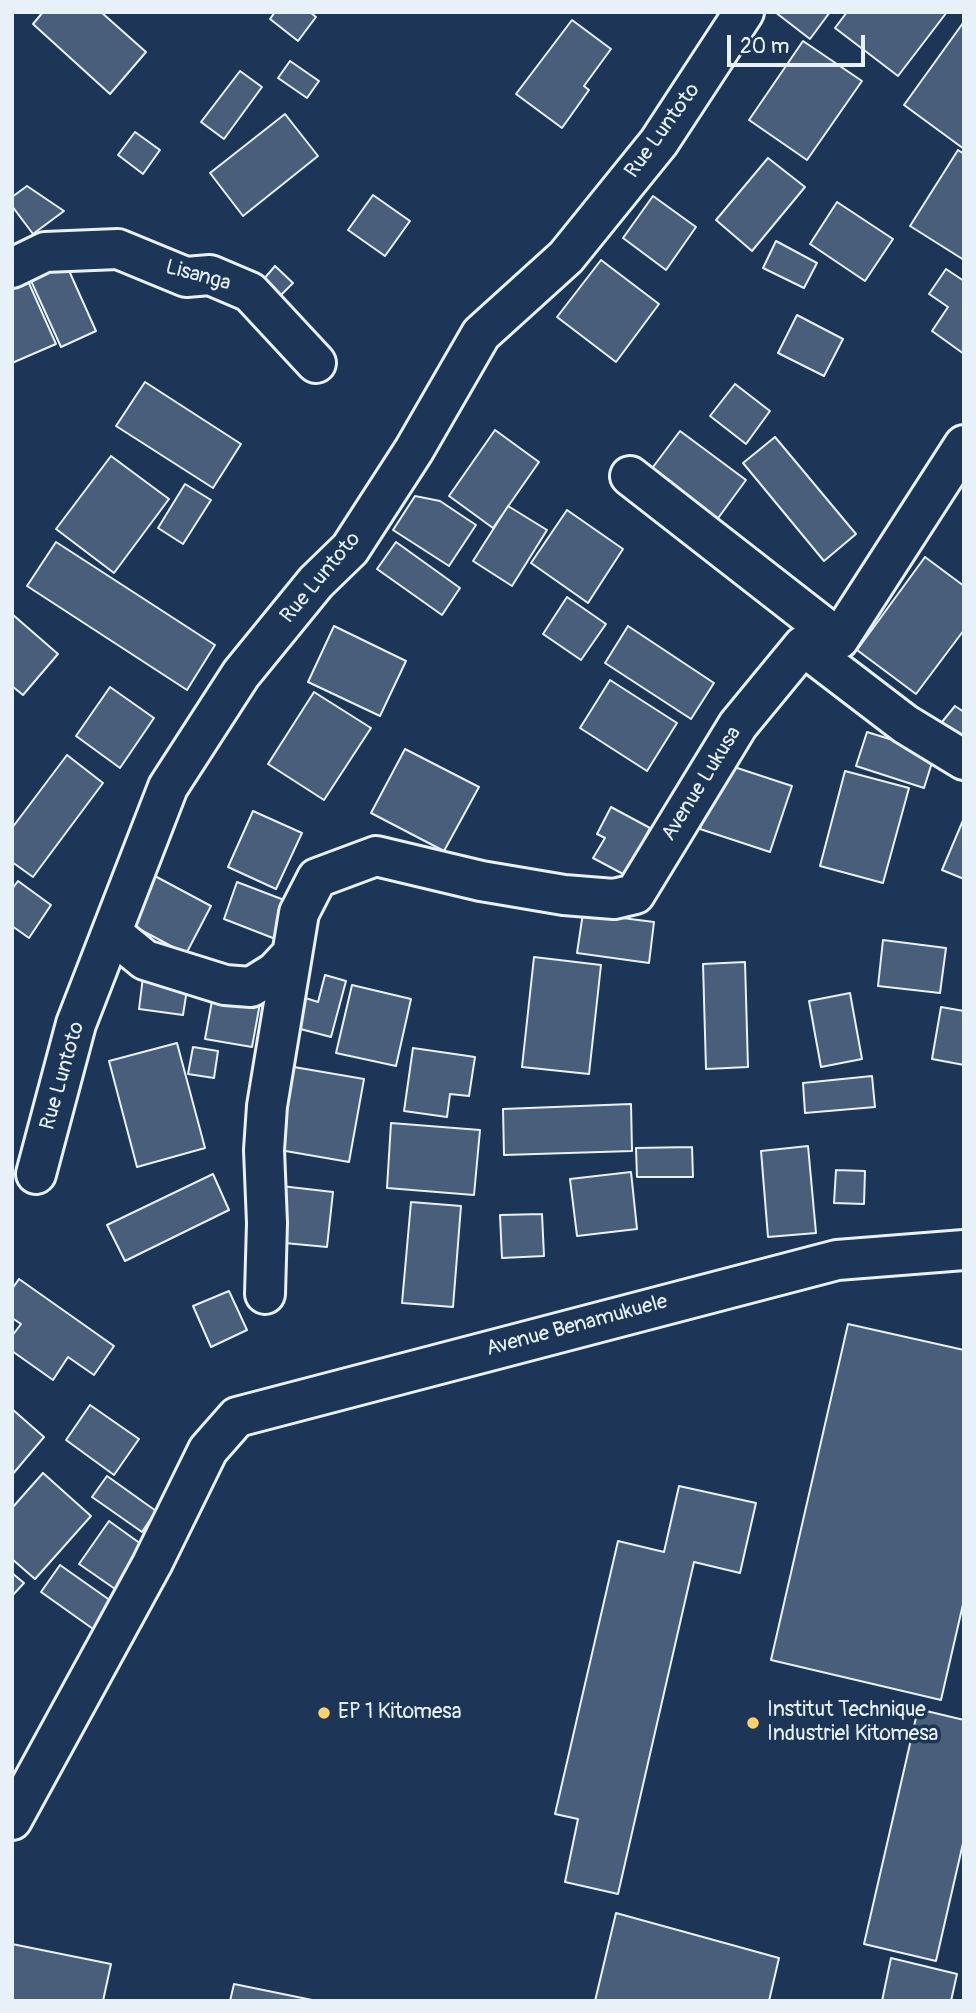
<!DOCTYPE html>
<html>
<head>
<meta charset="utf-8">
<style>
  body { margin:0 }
  #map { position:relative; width:976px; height:2013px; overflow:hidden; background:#1d3557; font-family:Pangolin,sans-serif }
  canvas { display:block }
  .frame { position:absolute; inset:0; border:14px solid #e8f1f8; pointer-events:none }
  .scale { position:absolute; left:727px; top:35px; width:138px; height:32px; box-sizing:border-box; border:4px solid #e8f1f8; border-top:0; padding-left:9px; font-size:21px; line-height:24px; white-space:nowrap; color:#e8f1f8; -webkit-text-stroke:5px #1d3557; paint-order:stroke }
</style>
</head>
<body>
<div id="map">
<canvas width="976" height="2013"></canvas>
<div class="frame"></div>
<div class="scale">20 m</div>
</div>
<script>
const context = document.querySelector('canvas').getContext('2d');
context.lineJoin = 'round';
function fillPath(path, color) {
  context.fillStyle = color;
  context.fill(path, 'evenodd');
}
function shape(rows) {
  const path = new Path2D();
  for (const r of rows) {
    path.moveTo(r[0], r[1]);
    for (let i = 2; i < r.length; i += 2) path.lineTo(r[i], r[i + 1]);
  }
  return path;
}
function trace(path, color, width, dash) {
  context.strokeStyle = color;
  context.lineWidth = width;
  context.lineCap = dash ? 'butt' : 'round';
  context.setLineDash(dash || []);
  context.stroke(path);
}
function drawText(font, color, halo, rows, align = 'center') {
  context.font = font + ' Pangolin,sans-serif';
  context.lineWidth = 7;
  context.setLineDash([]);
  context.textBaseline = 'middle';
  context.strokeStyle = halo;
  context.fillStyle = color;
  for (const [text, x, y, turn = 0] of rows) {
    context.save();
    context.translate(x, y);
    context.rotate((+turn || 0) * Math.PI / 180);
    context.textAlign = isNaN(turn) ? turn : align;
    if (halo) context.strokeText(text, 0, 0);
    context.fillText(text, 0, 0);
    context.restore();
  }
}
const building = shape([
  [43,12,101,12,146,52,110,94,33,24,43,12],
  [275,12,310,12,316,17,298,41,270,19,275,12],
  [775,12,830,12,810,39,775,12],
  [847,12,947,12,898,76,835,28,847,12],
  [572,20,611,49,584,86,589,90,562,128,516,94,572,20],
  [963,23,964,23,964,149,904,105,963,23],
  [803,41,862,81,807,160,749,120,803,41],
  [290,61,319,81,307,98,278,78,290,61],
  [240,71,262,87,224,139,201,122,240,71],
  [285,114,318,156,243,216,210,173,285,114],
  [135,132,160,150,143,174,118,155,135,132],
  [958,150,964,154,964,260,910,226,958,150],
  [768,158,805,187,752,251,716,220,768,158],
  [27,186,64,211,33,234,12,206,12,197,27,186],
  [373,195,410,221,385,256,348,230,373,195],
  [653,196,696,227,666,270,623,238,653,196],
  [837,202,893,239,865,281,810,244,837,202],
  [776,241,817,263,804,288,763,268,776,241],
  [62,255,96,331,61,347,27,272,62,255],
  [601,260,659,304,616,362,557,317,601,260],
  [275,266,293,283,274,302,257,287,275,266],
  [946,269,964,281,964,354,932,331,948,307,929,294,946,269],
  [24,272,56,344,12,363,12,277,24,272],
  [797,315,843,339,824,376,778,353,797,315],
  [145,382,241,444,213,488,116,426,145,382],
  [735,384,770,411,746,444,710,416,735,384],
  [495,430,539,462,493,528,449,496,495,430],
  [680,431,746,480,716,521,650,471,680,431],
  [775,437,856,534,824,561,743,463,775,437],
  [111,456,169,499,114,573,56,529,111,456],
  [185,484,211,500,183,544,158,528,185,484],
  [415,496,440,501,476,525,449,566,393,530,415,496],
  [508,506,547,530,512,586,473,561,508,506],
  [567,510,623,549,588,603,531,563,567,510],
  [56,542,215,645,187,690,27,586,56,542],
  [396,542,460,588,442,615,377,569,396,542],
  [925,557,964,586,964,630,916,694,857,650,925,557],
  [567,597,606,624,581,660,543,634,567,597],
  [12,614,58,654,23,695,12,686,12,614],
  [334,626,406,661,380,716,308,682,334,626],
  [628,626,714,683,691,719,605,663,628,626],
  [610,680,677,723,647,771,580,728,610,680],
  [110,687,154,718,120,768,76,736,110,687],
  [314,692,371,728,324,800,268,764,314,692],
  [955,706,964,712,964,734,952,748,933,733,955,706],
  [867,732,935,753,924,788,856,766,867,732],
  [405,749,479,787,444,851,371,813,405,749],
  [67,755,103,783,33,877,12,862,12,828,67,755],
  [722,763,792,786,770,852,700,829,722,763],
  [845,771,909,788,883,883,820,866,845,771],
  [611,807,650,828,625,875,593,858,605,838,597,834,611,807],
  [253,811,302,833,276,889,228,867,253,811],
  [964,818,964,879,942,870,964,818],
  [138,867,211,906,186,954,126,922,138,867],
  [18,881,51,905,29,938,12,926,12,889,18,881],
  [237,882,292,903,278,940,224,919,237,882],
  [583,913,654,922,649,963,577,953,583,913],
  [883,940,946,948,940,993,878,986,883,940],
  [534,957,601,965,589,1074,522,1067,534,957],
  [745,962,748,1067,706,1069,703,964,745,962],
  [325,975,346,981,331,1037,285,1025,293,994,318,1002,325,975],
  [143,977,188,983,183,1015,139,1009,143,977],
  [352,985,411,999,396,1066,336,1053,352,985],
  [214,990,261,998,252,1047,205,1039,214,990],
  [850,993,862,1059,821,1067,809,1001,850,993],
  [941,1007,964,1011,964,1065,932,1059,941,1007],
  [177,1043,205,1148,137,1167,109,1061,177,1043],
  [193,1047,218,1051,214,1078,188,1074,193,1047],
  [413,1048,475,1057,469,1096,450,1094,447,1117,404,1111,413,1048],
  [288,1066,364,1079,349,1162,274,1149,288,1066],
  [872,1076,875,1107,805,1113,803,1083,872,1076],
  [631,1104,632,1151,504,1155,503,1109,631,1104],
  [391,1123,480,1130,474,1195,387,1188,391,1123],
  [808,1146,816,1233,768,1237,761,1151,808,1146],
  [692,1147,693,1177,637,1177,636,1148,692,1147],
  [836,1170,865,1171,864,1204,834,1203,836,1170],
  [631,1172,637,1229,577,1236,570,1179,631,1172],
  [213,1174,229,1210,125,1261,107,1225,213,1174],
  [281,1186,333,1192,327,1247,274,1242,281,1186],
  [411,1202,461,1206,453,1307,402,1303,411,1202],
  [542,1214,544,1256,502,1258,500,1215,542,1214],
  [19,1279,114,1346,94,1375,68,1357,53,1380,12,1351,12,1336,21,1324,12,1318,12,1289,19,1279],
  [229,1291,247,1330,211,1347,193,1306,229,1291],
  [848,1324,964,1350,964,1600,941,1700,771,1660,848,1324],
  [90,1405,139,1439,114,1475,66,1440,90,1405],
  [12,1409,44,1437,12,1475,12,1409],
  [43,1473,91,1516,35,1579,12,1559,12,1508,43,1473],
  [107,1476,156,1511,142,1532,92,1497,107,1476],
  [679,1486,756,1503,740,1573,694,1562,618,1894,565,1882,578,1819,555,1814,618,1541,664,1552,679,1486],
  [109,1521,148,1549,118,1591,79,1564,109,1521],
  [60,1565,121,1608,103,1636,41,1592,60,1565],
  [12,1573,24,1583,12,1596,12,1573],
  [918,1709,964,1720,964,1839,936,1961,864,1944,918,1709],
  [616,1913,779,1958,769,2001,595,2001,616,1913],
  [12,1944,111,1964,103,2001,12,2001,12,1944],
  [891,1958,957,1974,951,2001,882,2001,891,1958],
  [234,1984,317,2001,230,2001,234,1984]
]);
fillPath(building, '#495e7a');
trace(building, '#e8f1f8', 2);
const street = shape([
  [12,268,45,252,118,249,186,277,210,275,250,292,316,363],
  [630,476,839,639],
  [803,646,905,724,964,760],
  [112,933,145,960,225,985,251,987,275,972,290,956],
  [36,1174,76,1024,168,787,241,674,316,582,350,549,414,450,481,334,566,257,659,142,744,12],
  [265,1294,267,1223,264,1150,267,1106,299,913,317,878,376,856,481,881,564,895,614,899,635,894,738,725,803,646,839,639,964,445],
  [12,1820,152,1564,208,1450,237,1417,837,1260,964,1250]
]);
trace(street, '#e8f1f8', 44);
trace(street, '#1d3557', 38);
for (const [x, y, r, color] of [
  [324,1713,7,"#ffd166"],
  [753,1723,7,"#ffd166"]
]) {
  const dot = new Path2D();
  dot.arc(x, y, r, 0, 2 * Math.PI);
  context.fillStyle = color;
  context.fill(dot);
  trace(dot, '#1d3557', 2.5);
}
drawText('21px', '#e8f1f8', '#1d3557', [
  ["Rue Luntoto",663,131,-54],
  ["Lisanga",198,276,15],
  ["Rue Luntoto",321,578,-50],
  ["Avenue Lukusa",702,784,-58],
  ["Rue Luntoto",63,1076,-74],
  ["Avenue Benamukuele",577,1326,-15]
]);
drawText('21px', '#e8f1f8', '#1d3557', [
  ["Institut Technique",767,1711],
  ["Industriel Kitomesa",767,1735],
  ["EP 1 Kitomesa",338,1713]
], 'left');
</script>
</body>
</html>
